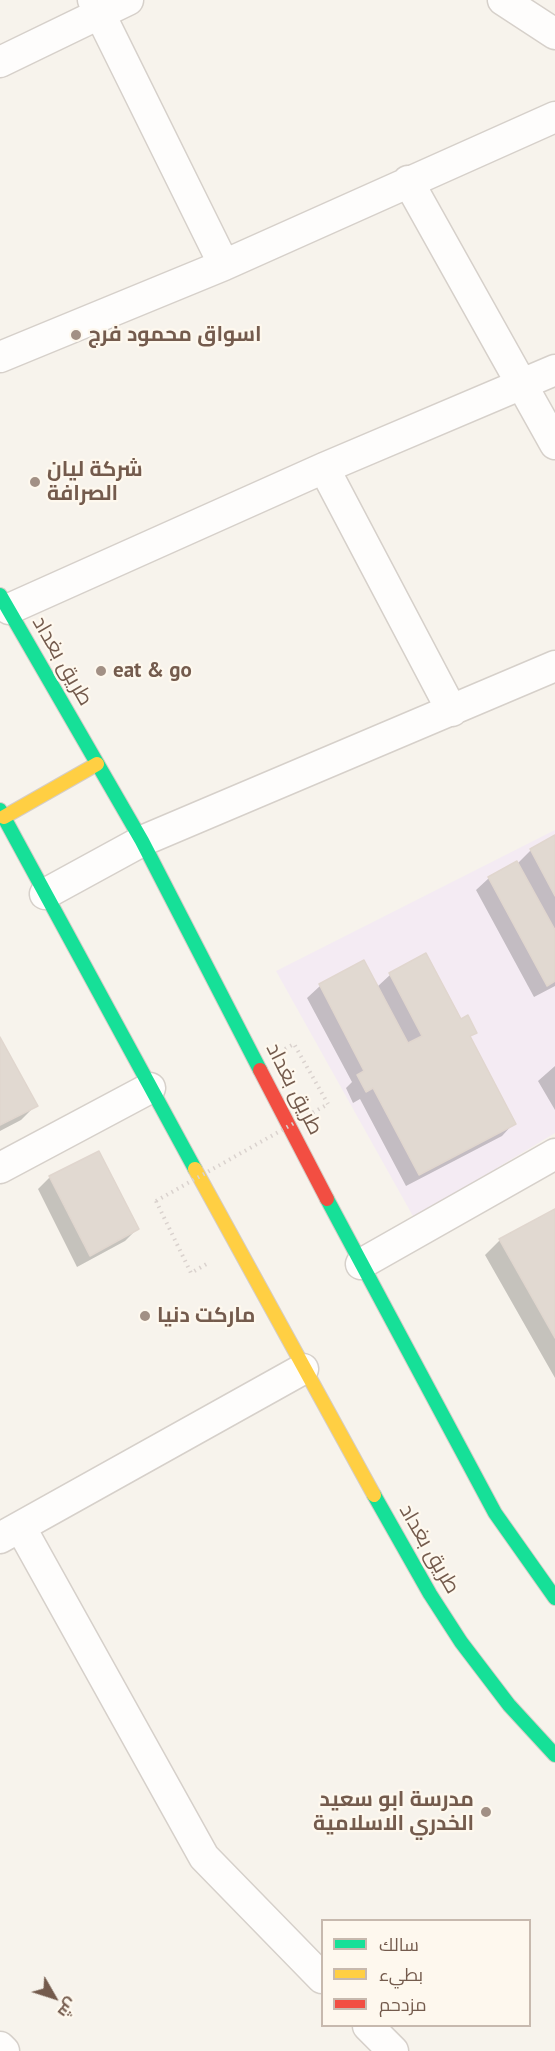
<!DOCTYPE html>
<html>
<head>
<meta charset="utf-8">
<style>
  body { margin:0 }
  #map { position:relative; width:555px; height:2051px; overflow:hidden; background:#f7f3ec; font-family:"PT Sans",Cairo,sans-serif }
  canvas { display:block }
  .legend { position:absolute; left:321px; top:1919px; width:210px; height:108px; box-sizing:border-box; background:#fef8ee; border:2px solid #c7b9ae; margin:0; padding:8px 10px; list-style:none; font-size:18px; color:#745b4d }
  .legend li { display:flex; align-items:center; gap:12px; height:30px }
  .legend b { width:30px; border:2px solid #c7b9ae }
  .north { position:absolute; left:24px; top:1967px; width:60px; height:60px; -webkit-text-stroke:4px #fef8ee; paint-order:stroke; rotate:129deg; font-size:16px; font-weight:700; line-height:24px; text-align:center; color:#745b4d }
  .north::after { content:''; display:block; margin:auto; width:21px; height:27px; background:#745b4d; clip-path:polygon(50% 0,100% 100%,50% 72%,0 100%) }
</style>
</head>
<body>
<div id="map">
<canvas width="555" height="2051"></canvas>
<ul class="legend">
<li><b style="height:8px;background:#16e098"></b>سالك</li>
<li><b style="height:8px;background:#ffcf43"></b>بطيء</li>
<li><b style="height:8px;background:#f24e42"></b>مزدحم</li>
</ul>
<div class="north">ش</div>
</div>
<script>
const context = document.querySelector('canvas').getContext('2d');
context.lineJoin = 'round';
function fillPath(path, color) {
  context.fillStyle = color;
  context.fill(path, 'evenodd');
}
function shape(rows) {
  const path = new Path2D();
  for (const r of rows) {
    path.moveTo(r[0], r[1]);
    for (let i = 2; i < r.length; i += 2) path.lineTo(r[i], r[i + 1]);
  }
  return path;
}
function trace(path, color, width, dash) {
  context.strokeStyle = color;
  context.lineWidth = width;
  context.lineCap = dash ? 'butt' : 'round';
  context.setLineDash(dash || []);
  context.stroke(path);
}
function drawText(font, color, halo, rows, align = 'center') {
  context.font = font + ' "PT Sans",Cairo,sans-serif';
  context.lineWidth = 4.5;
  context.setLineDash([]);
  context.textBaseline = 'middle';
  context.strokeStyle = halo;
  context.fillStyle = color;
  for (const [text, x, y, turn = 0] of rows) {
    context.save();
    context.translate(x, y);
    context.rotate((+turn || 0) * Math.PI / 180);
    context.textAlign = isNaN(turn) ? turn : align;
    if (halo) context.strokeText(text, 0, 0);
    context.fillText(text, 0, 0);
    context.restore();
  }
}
fillPath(shape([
  [555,830,555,1133,414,1218,276,971]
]), '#f4ebf3');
fillPath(shape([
  [555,837,555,928,553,929,555,934,555,986,534,997,476,890,489,878,517,864,531,850],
  [364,962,377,987,390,975,475,1032,469,1038,514,1123,502,1136,406,1186,360,1099,353,1103,346,1088,352,1082,307,998,320,986],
  [0,1041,36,1105,21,1120,0,1131],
  [555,1066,555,1110,538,1081],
  [50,1177,138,1228,125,1241,77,1267,38,1189],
  [555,1211,555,1378,485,1255,500,1240]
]), '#0003');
const building = shape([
  [555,835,555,896,530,849,555,835],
  [517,861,555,930,555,981,547,986,488,877,517,861],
  [426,953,461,1019,468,1015,477,1033,470,1036,516,1124,419,1175,373,1088,366,1092,357,1075,364,1071,319,984,364,960,408,1043,422,1036,389,973,426,953],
  [0,1037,38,1106,0,1125,0,1037],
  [99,1151,139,1229,90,1256,49,1176,99,1151],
  [555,1209,555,1338,499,1239,555,1209]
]);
fillPath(building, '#e1d9d1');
trace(building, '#e0d6ce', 1.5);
const street = shape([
  [93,0,224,265],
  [503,0,555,34],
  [0,62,128,0],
  [408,181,555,444],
  [0,357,224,265,555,117],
  [324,468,452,711],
  [9,609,324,468,555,370],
  [45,894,142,841,555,666],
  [0,1168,150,1088],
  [361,1264,555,1154],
  [21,1528,204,1857,322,1978],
  [0,1538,303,1369],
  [368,2026,393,2051],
  [0,2047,4,2051]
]);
const fast = shape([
  [0,595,142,841,260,1070],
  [0,810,195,1169],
  [327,1199,495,1513,555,1598],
  [374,1495,430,1594,461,1642,509,1705,555,1755]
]);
const slow = shape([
  [4,817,97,764],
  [195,1169,374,1495]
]);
const jam = shape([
  [260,1070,327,1199]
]);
trace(street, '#d6d0ca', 33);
trace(fast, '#d5cdc7', 16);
trace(slow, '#d5cdc7', 16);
trace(jam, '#d5cdc7', 16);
trace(shape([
  [285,1049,294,1044,328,1104],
  [156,1201,191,1273,210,1262]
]), '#dad2ce', 4, [1.5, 4.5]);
trace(street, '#fefdfc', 30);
trace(fast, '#16e098', 14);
trace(slow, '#ffcf43', 14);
trace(jam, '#f24e42', 14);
trace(shape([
  [156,1201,328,1104]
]), '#dad2ce', 4, [1.5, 4.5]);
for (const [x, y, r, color] of [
  [76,335,6,"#a29085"],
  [35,482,6,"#a29085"],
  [101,671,6,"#a29085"],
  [145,1316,6,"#a29085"],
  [486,1812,6,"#a29085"]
]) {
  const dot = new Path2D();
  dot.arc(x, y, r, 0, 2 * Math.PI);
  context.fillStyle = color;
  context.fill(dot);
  trace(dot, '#fef8ee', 2);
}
drawText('bold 21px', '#745b4d', '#fef8ee', [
  ["اسواق محمود فرج",88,335],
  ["شركة ليان",47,470],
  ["الصرافة",47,494],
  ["eat & go",113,671],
  ["ماركت دنيا",157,1316],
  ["مدرسة ابو سعيد",474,1800,"right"],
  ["الخدري الاسلامية",474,1824,"right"]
], 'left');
drawText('21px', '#745b4d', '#fef8ee', [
  ["طريق بغداد",62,661,60],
  ["طريق بغداد",294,1089,63],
  ["طريق بغداد",429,1549,60]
]);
</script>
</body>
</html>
